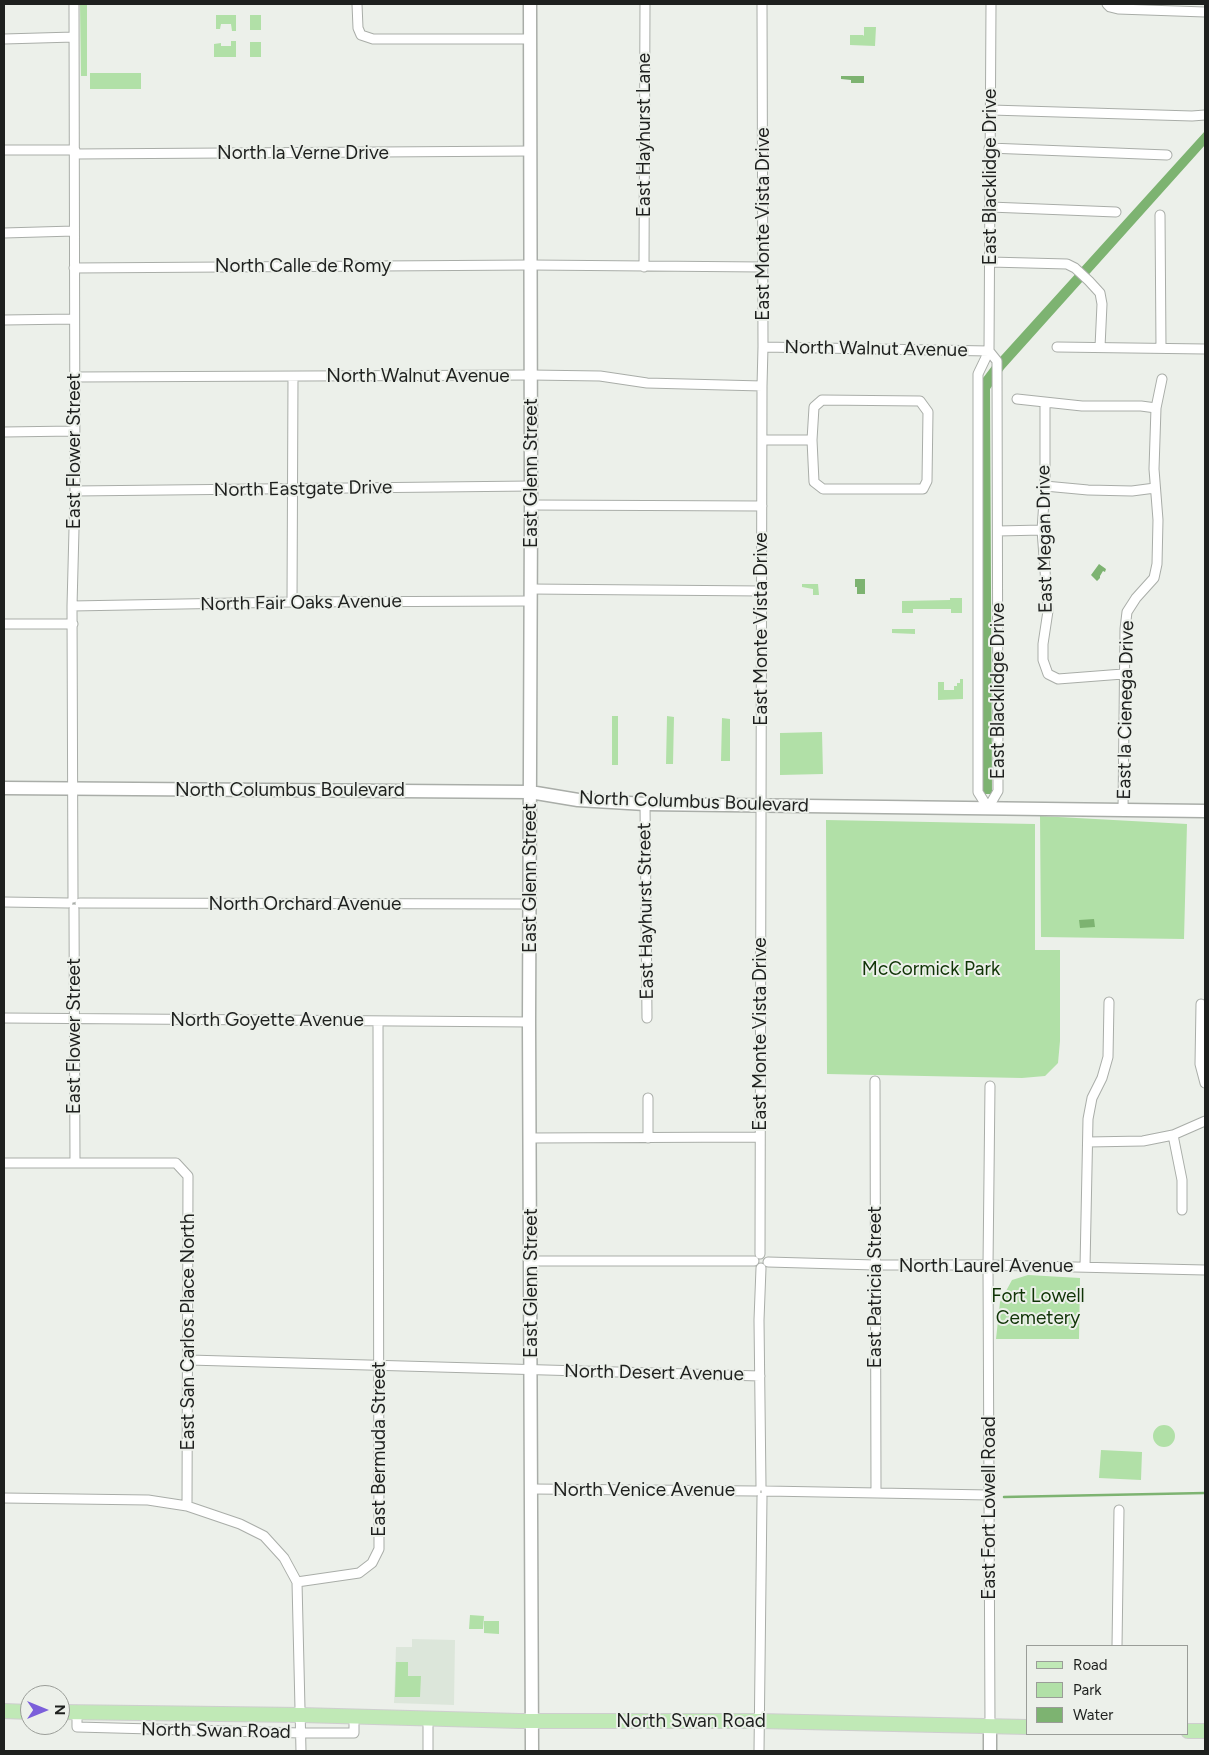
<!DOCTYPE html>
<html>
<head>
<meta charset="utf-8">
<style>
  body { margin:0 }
  #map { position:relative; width:1209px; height:1755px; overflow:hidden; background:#ecf0ea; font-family:Figtree,sans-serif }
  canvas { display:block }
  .frame { position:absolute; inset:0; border:5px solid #1e201e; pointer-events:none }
  .legend { position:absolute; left:1026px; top:1645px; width:162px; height:90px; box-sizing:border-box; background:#ecf0ea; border:1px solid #9a9d98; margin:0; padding:6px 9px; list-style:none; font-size:15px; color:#1e201e }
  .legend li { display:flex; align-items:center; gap:10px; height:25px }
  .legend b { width:25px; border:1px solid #9a9d98 }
  .north { position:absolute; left:20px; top:1685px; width:50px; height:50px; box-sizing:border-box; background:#ecf0ea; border:1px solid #9a9d98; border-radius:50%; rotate:90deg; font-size:14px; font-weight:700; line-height:20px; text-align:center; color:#1e201e }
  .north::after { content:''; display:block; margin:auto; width:18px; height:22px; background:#7b5fda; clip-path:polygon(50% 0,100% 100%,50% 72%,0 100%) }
</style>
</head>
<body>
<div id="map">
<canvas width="1209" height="1755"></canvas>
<div class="frame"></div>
<ul class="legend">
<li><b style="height:6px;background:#c0e9b6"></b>Road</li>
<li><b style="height:14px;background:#b1e0a7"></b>Park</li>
<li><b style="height:14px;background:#7db371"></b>Water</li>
</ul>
<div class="north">N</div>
</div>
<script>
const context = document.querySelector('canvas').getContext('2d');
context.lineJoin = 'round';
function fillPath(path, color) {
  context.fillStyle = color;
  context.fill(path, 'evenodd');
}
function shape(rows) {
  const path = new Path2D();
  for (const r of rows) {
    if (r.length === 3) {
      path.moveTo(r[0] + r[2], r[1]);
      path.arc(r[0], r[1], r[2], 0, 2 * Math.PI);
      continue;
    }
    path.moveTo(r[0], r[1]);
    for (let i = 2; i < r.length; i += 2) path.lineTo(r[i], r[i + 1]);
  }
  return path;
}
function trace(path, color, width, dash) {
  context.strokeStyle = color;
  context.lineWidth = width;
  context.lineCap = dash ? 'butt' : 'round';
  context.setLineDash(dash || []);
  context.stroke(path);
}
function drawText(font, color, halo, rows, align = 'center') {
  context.font = font + ' Figtree,sans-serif';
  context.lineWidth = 4;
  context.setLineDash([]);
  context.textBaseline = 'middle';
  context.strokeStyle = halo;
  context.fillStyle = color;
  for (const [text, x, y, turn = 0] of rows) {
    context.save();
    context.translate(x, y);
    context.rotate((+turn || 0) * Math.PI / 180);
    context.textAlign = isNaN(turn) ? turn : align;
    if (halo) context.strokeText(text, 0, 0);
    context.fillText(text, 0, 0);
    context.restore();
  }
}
fillPath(shape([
  [412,1639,455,1640,454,1705,394,1703,396,1647,412,1647]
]), '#dce6da');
fillPath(shape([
  [80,4,87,4,87,76,81,76],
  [216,15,236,15,236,31,232,31,231,24,221,24,220,29,216,29],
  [250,15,261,15,261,30,250,30],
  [864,27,876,27,875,46,850,45,850,35,863,35,864,36],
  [231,41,236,41,236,57,214,57,214,44,221,43,221,46,231,46],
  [250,42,261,42,261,57,250,57],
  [90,73,141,73,141,89,90,89],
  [802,584,818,584,819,595,813,595,813,589,802,587],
  [950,598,962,598,962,613,951,613,951,609,913,609,913,613,902,613,902,601,950,600],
  [892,629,915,629,915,634,892,633],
  [960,679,963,679,963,699,938,700,938,682,944,682,944,690,954,690,954,686,957,686,957,683,960,683],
  [612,716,618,716,618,765,612,765],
  [667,716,674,717,673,764,666,764],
  [722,718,730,719,730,761,721,761],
  [822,732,823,774,780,775,780,733],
  [1040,816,1187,824,1184,939,1041,937],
  [826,820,1035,824,1035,950,1060,950,1060,1041,1058,1063,1045,1076,1022,1078,827,1074],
  [1028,1275,1080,1278,1079,1339,996,1339,1000,1302,1012,1280],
  [1164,1436,11],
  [1101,1450,1142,1452,1141,1480,1099,1478],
  [470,1615,484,1616,483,1629,469,1629],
  [484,1621,499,1621,499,1634,484,1633],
  [396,1662,408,1662,408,1676,421,1676,420,1697,395,1697]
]), '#b1e0a7');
fillPath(shape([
  [841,76,864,76,864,83,851,83,851,80,841,79],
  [1205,131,1205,145,1004,369,990,389,992,794,981,794,983,378,992,366],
  [1099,564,1106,569,1105,572,1103,571,1100,576,1100,578,1097,581,1091,575],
  [855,579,865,579,865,594,857,594,857,587,855,587],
  [1094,919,1095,927,1080,928,1079,920]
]), '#7db371');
trace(shape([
  [1004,1497,1205,1493]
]), '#7db371', 2.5);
const street = shape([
  [357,4,358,28,361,35],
  [1107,4,1110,7,1118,9,1205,12],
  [361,35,373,39,530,39],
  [4,39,74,37],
  [991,110,1192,116,1205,115],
  [989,148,1167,155],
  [4,150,75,150],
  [75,154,530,151],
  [990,207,1116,212],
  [1160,215,1161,348],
  [4,233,74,231],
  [990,262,1067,264,1075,268,1089,281,1100,293,1102,304,1100,347],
  [644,267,645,4],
  [74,268,531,265,763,267],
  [4,320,74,319],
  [763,347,989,351],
  [1057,347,1205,349],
  [989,351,997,361,998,791,988,808,978,792,978,374,989,351,991,4],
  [75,377,531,375,600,376,647,383,762,386],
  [1017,399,1082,406,1141,406,1156,408],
  [1045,403,1045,486,1042,530,1048,611,1043,644,1043,660,1048,674,1058,679,1123,674],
  [4,432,74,431],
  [762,440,812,440,814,482,823,489,923,489,927,481,928,412,920,401,822,400,814,407,812,440],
  [1045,486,1088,490,1132,491,1155,488],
  [75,491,531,486],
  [531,505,762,506],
  [998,531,1042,530],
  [530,589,762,591],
  [292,602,293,377],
  [72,606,292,602,530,601],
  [4,624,73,624],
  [645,804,647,1018],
  [1123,810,1125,629,1127,612,1136,598,1154,578,1157,564,1158,520,1154,469,1156,408,1162,379],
  [73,898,72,606,75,491,74,4],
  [4,902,68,903],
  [80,903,530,904],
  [74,909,75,1163],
  [1201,1004,1200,1064,1205,1083],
  [4,1018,529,1022],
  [875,1081,876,1493],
  [990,1086,988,1265,990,1726],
  [648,1098,648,1138],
  [1173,1135,1182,1180,1182,1210],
  [531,1138,760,1137],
  [1088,1142,1143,1141,1173,1135,1205,1121],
  [4,1163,176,1163,188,1176,187,1506],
  [760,1254,762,386,763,347,762,4],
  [531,1261,754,1261],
  [768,1262,875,1265,988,1265,1205,1270],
  [1085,1267,1088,1119,1092,1098,1102,1078,1108,1057,1109,1002],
  [189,1360,760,1376],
  [761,1486,759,1320,761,1268],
  [532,1489,756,1491],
  [766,1491,989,1495],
  [4,1498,148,1500,187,1506,240,1524,264,1536,284,1558,297,1582,359,1573,372,1563,379,1549,378,1021],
  [297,1582,301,1751],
  [1117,1646,1119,1510],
  [77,1712,77,1727,301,1733,354,1733,354,1717],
  [428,1751,428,1719],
  [759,1751,762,1497]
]);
const secondary = shape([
  [530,4,531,505,529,1022,532,1751],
  [4,788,530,792,578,800,645,804,1205,811],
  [990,1726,990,1751]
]);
const primary = shape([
  [4,1711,30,1712],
  [60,1712,301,1715,519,1721,759,1721,1028,1727],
  [1188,1731,1205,1731]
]);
trace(street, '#a9ada8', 11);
trace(secondary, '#a9ada8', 15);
trace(primary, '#cecece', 16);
trace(street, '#fff', 9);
trace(secondary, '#fff', 12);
trace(primary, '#c0e9b6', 14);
drawText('19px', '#1e201e', '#ecf0ea', [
  ["East Hayhurst Lane",644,135,-90],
  ["North la Verne Drive",303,153],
  ["East Blacklidge Drive",990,177,-90],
  ["East Monte Vista Drive",763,224,-90],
  ["North Calle de Romy",303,266],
  ["North Walnut Avenue",876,349,1],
  ["North Walnut Avenue",418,376],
  ["East Flower Street",74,451,-90],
  ["East Glenn Street",531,473,-90],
  ["North Eastgate Drive",303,489,-1],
  ["East Megan Drive",1045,539,-91],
  ["North Fair Oaks Avenue",301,603,-1],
  ["East Monte Vista Drive",761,629,-90],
  ["East Blacklidge Drive",998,691,-90],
  ["East la Cienega Drive",1126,710,-89],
  ["North Columbus Boulevard",290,790],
  ["North Columbus Boulevard",694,802,2],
  ["East Glenn Street",530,878,-90],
  ["North Orchard Avenue",305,904],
  ["East Hayhurst Street",646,911,-91],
  ["North Goyette Avenue",267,1020],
  ["East Monte Vista Drive",760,1034,-90],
  ["East Flower Street",74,1036,-90],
  ["North Laurel Avenue",986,1266],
  ["East Glenn Street",531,1283,-90],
  ["East Patricia Street",875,1287,-90],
  ["East San Carlos Place North",188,1332,-90],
  ["North Desert Avenue",654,1373,1],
  ["East Bermuda Street",379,1449,-90],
  ["North Venice Avenue",644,1490],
  ["East Fort Lowell Road",989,1508,-90],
  ["North Swan Road",691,1721],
  ["North Swan Road",216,1731,1]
]);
drawText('19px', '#103406', '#ecf0ea', [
  ["McCormick Park",931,969],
  ["Fort Lowell",1038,1296],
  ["Cemetery",1038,1318]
]);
</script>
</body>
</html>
